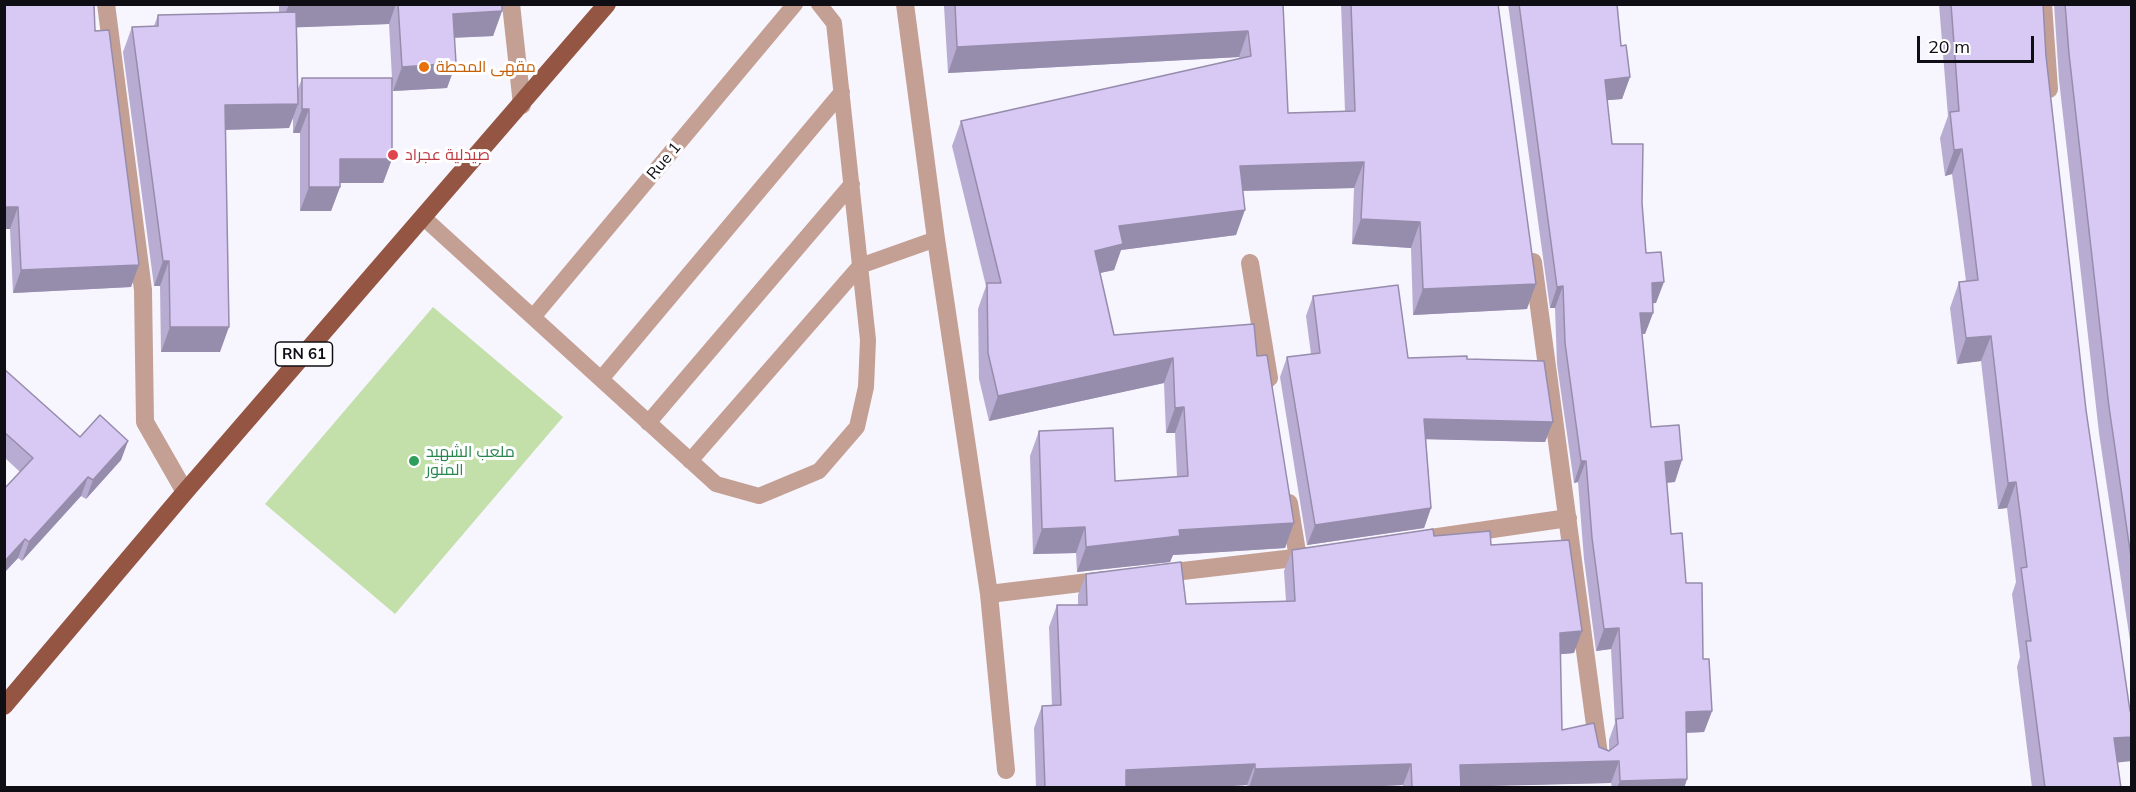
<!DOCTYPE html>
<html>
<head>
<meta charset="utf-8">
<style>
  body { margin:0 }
  #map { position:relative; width:2136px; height:792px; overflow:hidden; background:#f7f5fe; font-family:Mulish,sans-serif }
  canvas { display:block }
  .frame { position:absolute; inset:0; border:6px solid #100e15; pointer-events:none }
  .scale { position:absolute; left:1917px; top:36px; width:117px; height:27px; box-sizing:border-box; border:3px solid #100e15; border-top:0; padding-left:8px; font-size:18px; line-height:21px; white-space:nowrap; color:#100e15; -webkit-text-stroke:4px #fff; paint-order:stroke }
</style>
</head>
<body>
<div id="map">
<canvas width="2136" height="792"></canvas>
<div class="frame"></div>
<div class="scale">20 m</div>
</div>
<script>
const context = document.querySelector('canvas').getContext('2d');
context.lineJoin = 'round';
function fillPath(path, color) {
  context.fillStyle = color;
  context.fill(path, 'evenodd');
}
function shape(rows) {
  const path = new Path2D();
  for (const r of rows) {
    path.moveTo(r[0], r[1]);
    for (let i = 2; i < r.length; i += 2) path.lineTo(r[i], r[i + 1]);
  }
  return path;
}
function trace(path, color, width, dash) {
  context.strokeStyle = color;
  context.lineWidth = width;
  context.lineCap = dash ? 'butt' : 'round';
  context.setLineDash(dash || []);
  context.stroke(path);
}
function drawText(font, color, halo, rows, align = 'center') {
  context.font = font + ' Mulish,Cairo,sans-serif';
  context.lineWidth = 6;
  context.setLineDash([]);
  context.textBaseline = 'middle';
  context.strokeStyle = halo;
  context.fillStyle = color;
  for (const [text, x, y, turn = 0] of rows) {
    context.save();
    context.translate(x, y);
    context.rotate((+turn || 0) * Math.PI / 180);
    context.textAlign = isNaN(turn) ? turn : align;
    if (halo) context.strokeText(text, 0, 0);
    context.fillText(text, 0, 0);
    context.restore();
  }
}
fillPath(shape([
  [433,307,563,417,395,614,265,504]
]), '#c3dfaa');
trace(shape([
  [424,218,716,484,759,496,819,471,857,427,866,387,868,340,834,23,819,4],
  [533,317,795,4],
  [601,379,842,92],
  [648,423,852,184],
  [690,461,860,266,936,239]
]), '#c49f94', 16);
trace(shape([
  [106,4,143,290,145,422,185,492],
  [511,4,522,105],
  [905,4,936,239,989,594,1006,770],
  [2043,4,2049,89],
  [1533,262,1599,755],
  [1250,263,1269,378],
  [1289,503,1298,558],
  [1431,538,1568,518],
  [1157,574,1311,556],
  [989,594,1106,580]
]), '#c49f94', 18);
trace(shape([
  [4,706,185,492,607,4]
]), '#945642', 18);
fillPath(shape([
  [279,4,502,4,502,11,493,36,454,38,456,63,447,88,393,91,392,82,392,159,383,183,340,183,340,187,331,211,300,211,300,133,293,133,293,118,289,128,226,130,220,352,161,352,160,286,154,286,123,52,132,27,154,26,158,15,279,12],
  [389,24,392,78,302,78,298,89,297,27],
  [945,4,1283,4,1288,113,1345,111,1341,4,1498,4,1527,309,1413,315,1411,248,1352,244,1354,188,1243,191,1236,235,1121,250,1114,270,1100,273,1114,335,1257,356,1294,523,1285,548,1173,555,1170,562,1077,572,1076,553,1033,554,1030,456,1039,431,1115,481,1177,477,1175,433,1166,433,1164,383,989,421,979,379,978,309,986,286,952,146,961,121,1239,59,1239,57,948,73,944,6],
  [1508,4,1617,4,1621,46,1630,77,1622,99,1607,100,1612,144,1642,203,1646,253,1656,303,1652,303,1653,313,1645,334,1642,334,1651,427,1675,482,1667,483,1671,534,1686,583,1703,659,1712,711,1704,732,1686,733,1687,779,1684,788,1612,788,1611,783,1461,786,1461,788,1403,788,1403,785,1342,788,1248,788,1247,785,1202,788,1036,788,1034,728,1042,706,1052,706,1049,627,1057,605,1078,605,1078,595,1086,574,1186,604,1286,601,1284,571,1292,550,1434,536,1491,545,1574,653,1560,654,1562,730,1609,750,1609,740,1615,723,1611,649,1596,651,1584,559,1578,482,1574,483,1557,364,1555,308,1550,308],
  [1939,4,2043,4,2046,56,2117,763,2121,788,2032,788,2017,667,2020,657,2012,594,2016,582,2007,508,1998,509,1981,361,1957,364,1950,308,1959,282,1966,281,1952,174,1945,176,1940,138,1948,116],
  [2054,4,2132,4,2132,654,2099,433,2059,80],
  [95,31,139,265,131,287,13,293,10,229,4,229],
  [1313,296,1408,358,1467,359,1553,422,1545,442,1426,439,1431,508,1424,528,1307,545,1280,377,1287,357,1311,354,1306,316],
  [4,369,80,437,128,441,121,460,86,499,81,496,22,561,18,558,4,573,4,489,20,472,4,457]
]), '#b9acd2');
fillPath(shape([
  [289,4,396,4,389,24,280,28],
  [502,11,493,36,444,38,453,14],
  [1248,31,1239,57,948,73,957,47],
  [456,63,447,88,393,91,402,67],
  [1630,77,1622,99,1598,101,1605,80],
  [298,104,289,128,216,130,225,105],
  [302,109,309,109,300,133,293,133],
  [1962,149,1952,174,1945,176,1954,150],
  [340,159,392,159,383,183,331,183],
  [1364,162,1354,188,1231,191,1240,166],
  [309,187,340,187,331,211,300,211],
  [4,207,18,207,10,229,4,229],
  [1245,210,1236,235,1121,250,1114,270,1086,276,1095,251,1119,226],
  [1361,219,1420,222,1411,248,1352,244],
  [163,261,169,261,160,286,154,286],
  [139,265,131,287,13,293,21,270],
  [1664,282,1656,303,1644,304,1652,283],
  [1536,284,1527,309,1413,315,1423,289],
  [1563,286,1555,308,1550,308,1557,287],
  [1640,313,1653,313,1645,334,1632,334],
  [170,327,229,327,220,352,161,352],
  [1991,336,1981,361,1957,364,1966,338],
  [1173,358,1164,383,989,421,998,396],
  [1184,407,1175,433,1166,433,1175,408],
  [1424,419,1553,422,1545,442,1417,439],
  [128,441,121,460,86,499,93,480],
  [1682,460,1675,482,1657,483,1665,462],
  [1581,461,1586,461,1578,482,1574,483],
  [88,477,81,496,22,561,29,542],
  [2016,482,2007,508,1998,509,2008,483],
  [1431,508,1424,528,1307,545,1315,525],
  [1294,523,1285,548,1173,555,1170,562,1077,572,1086,547,1179,530],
  [1085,527,1076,553,1033,554,1042,529],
  [25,539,18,558,4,573,4,562],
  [1619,628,1611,649,1596,651,1604,629],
  [1582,631,1574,653,1552,655,1560,633],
  [1712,711,1704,732,1678,733,1686,712],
  [2132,737,2132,761,2104,764,2114,738],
  [1619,761,1611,783,1452,787,1460,765],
  [1255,764,1247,785,1202,788,1119,788,1126,770],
  [1411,764,1403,785,1342,788,1249,788,1255,769],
  [1687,779,1684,788,1617,788,1620,781]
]), '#968cab');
const building = shape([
  [4,4,94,4,95,31,109,30,139,265,21,270,18,207,4,207,4,4],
  [398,4,502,4,502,11,453,14,456,63,402,67,398,4],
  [955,4,1283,4,1288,113,1355,111,1351,4,1498,4,1536,284,1423,289,1420,222,1361,219,1364,162,1240,166,1245,210,1119,226,1123,244,1095,251,1114,335,1254,324,1257,356,1267,355,1294,523,1179,530,1180,536,1086,547,1085,527,1042,529,1039,431,1113,428,1115,481,1188,476,1184,407,1175,408,1173,358,998,396,988,353,987,283,1001,283,961,121,1251,56,1248,31,957,47,955,4],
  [1519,4,1617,4,1621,46,1626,45,1630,77,1605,80,1612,144,1643,144,1642,203,1646,253,1661,252,1664,282,1652,283,1653,313,1640,313,1651,427,1679,425,1682,460,1665,462,1671,534,1682,533,1686,583,1702,583,1703,659,1709,659,1712,711,1686,712,1687,779,1620,781,1619,761,1460,765,1461,788,1412,788,1411,764,1255,769,1255,764,1126,770,1126,788,1045,788,1042,706,1061,705,1057,605,1087,605,1086,574,1181,562,1186,604,1295,601,1292,550,1433,529,1434,536,1490,531,1491,545,1569,540,1582,631,1560,633,1562,730,1594,723,1599,747,1609,751,1618,744,1616,719,1623,718,1619,628,1604,629,1592,538,1586,461,1581,461,1565,343,1563,286,1557,287,1519,4],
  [1951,4,2043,4,2046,56,2086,410,2130,711,2132,713,2132,737,2114,738,2121,788,2045,788,2026,641,2031,641,2021,568,2027,567,2016,482,2008,483,1991,336,1966,338,1959,282,1978,280,1962,149,1954,150,1950,112,1959,111,1951,4],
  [2065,4,2132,4,2132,564,2109,407,2069,54,2065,4],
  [296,12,298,104,225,105,229,327,170,327,169,261,163,261,132,27,158,26,158,15,296,12],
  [302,78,392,78,392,159,340,159,340,187,309,187,309,109,302,109,302,78],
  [1398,285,1408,358,1467,356,1467,359,1544,361,1553,422,1424,419,1431,508,1315,525,1287,357,1320,353,1313,296,1398,285],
  [4,369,80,437,100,415,128,441,93,480,88,477,29,542,25,539,4,562,4,489,33,458,4,432,4,369]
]);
fillPath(building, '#d7c8f4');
trace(building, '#968cab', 1.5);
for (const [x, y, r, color] of [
  [424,67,6,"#e8710a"],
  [393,155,6,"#e0444e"],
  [414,461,6,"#2e9e5b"]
]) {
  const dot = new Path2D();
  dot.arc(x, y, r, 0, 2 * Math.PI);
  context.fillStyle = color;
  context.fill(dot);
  trace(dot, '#fff', 2);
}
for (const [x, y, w] of [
  [304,354,57]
]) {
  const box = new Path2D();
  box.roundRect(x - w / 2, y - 12, w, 24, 4.5);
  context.fillStyle = '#fff';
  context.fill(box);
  trace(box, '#100e15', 1.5);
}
drawText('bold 15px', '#100e15', null, [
  ["RN 61",304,354]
]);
drawText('16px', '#c56008', '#fff', [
  ["مقهى المحطة",436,67]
], 'left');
drawText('16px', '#be3a42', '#fff', [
  ["صيدلية عجراد",405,155]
], 'left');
drawText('16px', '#100e15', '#fff', [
  ["Rue 1",664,161,-50]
]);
drawText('16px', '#27864d', '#fff', [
  ["ملعب الشهيد",426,452],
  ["المنور",426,470]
], 'left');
</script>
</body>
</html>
